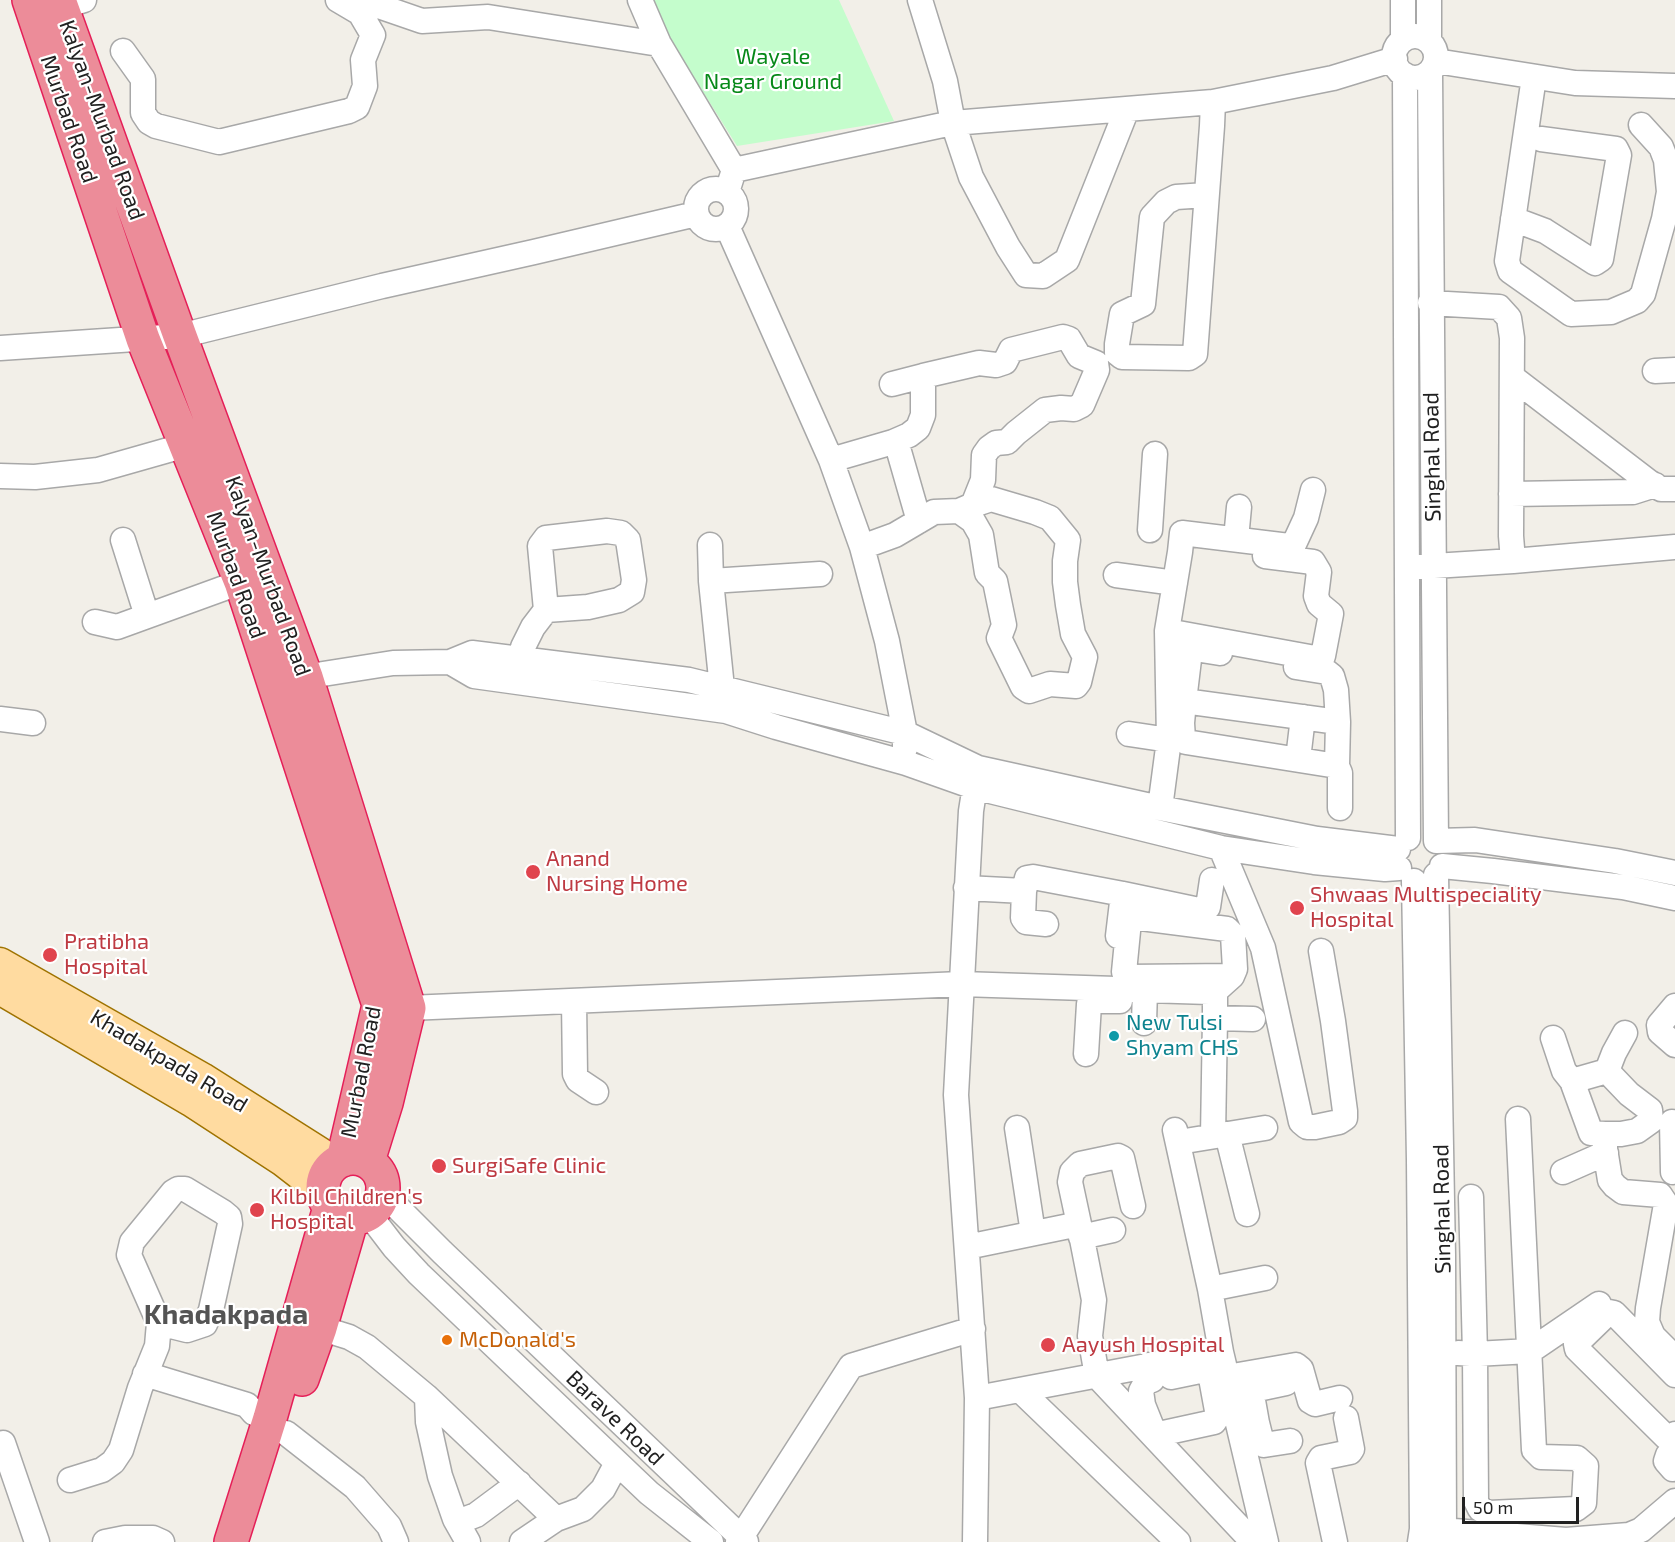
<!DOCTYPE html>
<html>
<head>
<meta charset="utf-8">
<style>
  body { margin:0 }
  #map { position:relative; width:1675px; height:1542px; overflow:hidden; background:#f2efe8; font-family:"Exo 2",sans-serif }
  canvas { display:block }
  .scale { position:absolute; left:1462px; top:1497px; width:117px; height:27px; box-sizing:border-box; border:3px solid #212121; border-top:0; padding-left:8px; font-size:18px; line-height:21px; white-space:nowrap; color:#212121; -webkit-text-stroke:4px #fff; paint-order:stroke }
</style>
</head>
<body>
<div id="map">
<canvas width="1675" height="1542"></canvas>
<div class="scale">50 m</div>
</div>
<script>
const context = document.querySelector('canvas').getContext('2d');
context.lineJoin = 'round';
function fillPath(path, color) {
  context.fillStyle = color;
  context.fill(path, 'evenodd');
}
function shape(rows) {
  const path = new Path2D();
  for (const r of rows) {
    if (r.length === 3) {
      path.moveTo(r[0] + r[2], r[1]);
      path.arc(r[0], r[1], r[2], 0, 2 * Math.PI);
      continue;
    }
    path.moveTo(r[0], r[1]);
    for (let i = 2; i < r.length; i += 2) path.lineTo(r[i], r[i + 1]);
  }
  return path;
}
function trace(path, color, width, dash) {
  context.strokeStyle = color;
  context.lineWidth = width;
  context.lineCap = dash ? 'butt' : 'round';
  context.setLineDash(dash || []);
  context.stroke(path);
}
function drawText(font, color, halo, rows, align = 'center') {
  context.font = font + ' "Exo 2",sans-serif';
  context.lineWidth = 4.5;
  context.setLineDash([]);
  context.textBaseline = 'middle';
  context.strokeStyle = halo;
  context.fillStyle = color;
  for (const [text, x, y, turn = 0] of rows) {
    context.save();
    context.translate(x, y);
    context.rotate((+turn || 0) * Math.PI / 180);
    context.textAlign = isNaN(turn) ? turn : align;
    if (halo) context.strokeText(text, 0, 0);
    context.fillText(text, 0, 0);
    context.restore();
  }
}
fillPath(shape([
  [654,0,839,0,894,121,737,146,673,44]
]), '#c4fdcc');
const minor = shape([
  [361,0,422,21,488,17,659,44],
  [640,0,659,44,734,170],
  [920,0,945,81,953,123,971,177,1008,247,1026,275,1043,276,1067,260,1127,109],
  [1403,0,1403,40],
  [1429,0,1429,41],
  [61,7,84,0],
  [1415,57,21],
  [123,51,143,79,143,113,149,122,156,126,219,142,349,111,357,107,365,86,363,60,373,35,360,13,338,0],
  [1436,61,1575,83,1675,86],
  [1430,72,1436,841,1475,840,1615,861,1675,873],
  [1405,75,1408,838],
  [1534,77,1507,261,1510,271,1571,314,1611,312,1637,301,1643,294,1664,219,1669,192,1666,160,1661,147,1641,125],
  [716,209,20],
  [727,192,734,170,938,126,953,123,1213,102,1333,78,1395,59],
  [1206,195,1176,197,1166,202,1152,217,1143,304,1122,314,1117,344,1117,353,1122,357,1189,358,1195,354,1212,126,1213,102],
  [1513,219,1545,231,1595,263,1601,259,1619,155,1616,149,1541,139],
  [727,226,831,460,862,547,887,641,905,733,905,748],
  [1430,303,1499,307,1509,318,1512,338,1511,536,1513,561],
  [0,348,180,336,382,286,534,252,696,214],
  [1655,371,1675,370],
  [1512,377,1649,482,1661,489,1675,489],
  [892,384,923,376],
  [896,441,919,521],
  [831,460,893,442,909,435,918,428,923,415,923,376,979,363,996,365,1005,362,1011,350,1063,337,1069,339,1079,356,1096,363,1097,370,1082,405,1074,409,1061,408,1045,410,1016,433,1007,442,996,443,989,448,984,455,983,480,973,505,959,511,934,512,895,535,862,547],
  [0,476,35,477,98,470,186,445],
  [1511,494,1633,492,1655,485],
  [959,511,973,521,981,535,987,573,995,581,1004,625,999,638,1023,687,1029,691,1050,684,1076,686,1079,682,1085,657,1073,634,1068,605,1065,582,1065,561,1068,540,1050,518,1035,512,991,499,973,505],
  [1150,530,1155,454],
  [1236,539,1239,507],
  [123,540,147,616],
  [710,545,711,581],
  [1418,567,1513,561,1675,547],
  [1116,575,1175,583],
  [95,622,117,627,241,582],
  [1167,631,1315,658,1323,656,1331,614,1319,604,1316,596,1319,572,1313,562,1265,556],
  [523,660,523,647,533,627,546,610,588,607,619,600,632,592,634,580,628,540,621,533,607,531,546,538,540,546,546,610],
  [450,662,474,676,726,711,776,727,906,763,974,787,1221,848,1314,862,1385,869,1399,868],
  [1296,667,1327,672,1332,676,1336,690,1338,722],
  [291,679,393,663,450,662,472,653,689,680,905,733,978,768,1160,808,1317,839,1398,849],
  [722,688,711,581,820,574],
  [1184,701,1190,651,1195,649,1220,653],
  [0,719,33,723],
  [1171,722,1182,723,1183,739,1186,742,1337,766,1338,722,1184,701,1182,723],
  [1129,734,1169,740],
  [1298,759,1303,717],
  [1337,766,1340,773,1340,808],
  [1160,808,1169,740,1167,631,1180,552,1182,533,1289,546,1294,544,1306,518,1313,490],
  [1221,848,1263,948,1301,1122,1307,1127,1315,1127,1339,1122,1345,1118,1345,1111,1333,1021,1321,951],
  [1442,866,1493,871,1623,887,1675,898],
  [1436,875,1443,1255,1444,1531,1442,1542],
  [1414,881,1419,1160,1422,1529,1420,1542],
  [966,888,1024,891],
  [1046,924,1026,922,1023,918,1024,891,1027,878,1033,877,1123,894],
  [1118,936,1123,894,1199,910,1208,907,1212,880],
  [1212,994,1232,976,1235,969,1233,935,1227,929,1133,917,1129,921,1124,972,1127,977,1232,976],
  [574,1001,575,1074,578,1080,596,1092],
  [393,1006,409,1008,961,984,1209,992,1215,995,1215,1018],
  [1675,1006,1659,1025,1660,1032,1675,1045],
  [1144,1023,1145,990],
  [1553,1038,1564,1071,1572,1081],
  [1086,1054,1089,1004,1095,1001,1120,1001],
  [1607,1071,1614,1053,1625,1033],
  [1672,1122,1673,1172],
  [1017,1128,1033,1233],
  [1175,1130,1210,1289,1221,1352],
  [1227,1134,1247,1214],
  [1605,1134,1591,1133,1572,1081,1607,1071,1629,1094,1650,1110,1651,1121,1637,1131,1621,1134,1605,1134,1605,1149,1610,1180,1615,1186,1623,1192,1660,1195,1666,1204,1648,1308,1647,1322,1653,1336,1675,1358],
  [1213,1136,1215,1018,1253,1019],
  [1179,1142,1265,1128],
  [1563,1172,1606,1153],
  [382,1192,442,1252,746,1542],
  [1471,1197,1475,1354,1476,1501,1480,1509,1489,1513,1576,1509,1584,1503,1586,1466,1577,1458,1541,1457,1534,1450,1518,1119],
  [368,1213,394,1247,419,1274,649,1493,711,1542],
  [1079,1224,1070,1182,1072,1172,1080,1164,1118,1156,1122,1158,1133,1206],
  [1081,1237,1113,1230],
  [967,1247,1079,1224,1094,1300,1090,1336,1097,1376,1253,1542],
  [1210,1289,1265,1278],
  [320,1328,349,1337,367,1347,427,1397,556,1519],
  [1458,1353,1475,1354,1530,1351,1599,1304],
  [1148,1365,1152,1380,1146,1382,1141,1391,1143,1405,1151,1425,1156,1433,1159,1434,1214,1422,1218,1416,1211,1378,1208,1374,1200,1371,1171,1377],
  [145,1374,247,1405,254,1413,270,1418],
  [1675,1375,1614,1313,1609,1312,1576,1344,1577,1349,1666,1437,1673,1436,1675,1434],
  [1227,1377,1296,1365,1301,1369,1310,1401,1315,1404,1340,1398],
  [1020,1390,1178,1542],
  [427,1397,428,1422,440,1476,455,1519,463,1520,476,1515,519,1483],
  [977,1398,1221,1352,1266,1542],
  [1257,1423,1262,1443,1264,1445,1290,1441],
  [1239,1428,1257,1423,1252,1395,1253,1390,1286,1383],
  [286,1433,355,1487,389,1526,396,1542],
  [3,1443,37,1542],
  [1673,1469,1666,1461,1668,1455,1675,1448],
  [70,1480,102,1470,113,1462,121,1450,140,1388,157,1346,159,1323,129,1255,132,1242,173,1192,178,1189,185,1189,223,1212,229,1217,230,1224,211,1310,205,1324,187,1330,159,1323],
  [455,1519,468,1542],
  [1429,1529,1566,1540,1629,1535,1641,1530,1675,1501],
  [105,1542,125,1538,153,1538,162,1542],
  [522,1542,556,1519,583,1509,603,1489,617,1463],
  [738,1542,851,1366,973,1329],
  [975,1542,977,1398,956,1095,971,811,977,773],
  [1335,1542,1318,1463,1321,1458,1350,1452,1352,1449,1346,1418]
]);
const major = shape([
  [0,963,202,1078,336,1163],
  [0,989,191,1101,283,1161,323,1192]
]);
const highway = shape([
  [29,0,143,339,241,582,379,1005,343,1160],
  [59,0,180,336,306,677,409,1008,386,1103,368,1161],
  [353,1188,30],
  [302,1379,320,1328,352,1218],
  [231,1542,270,1418,330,1207]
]);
trace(minor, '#a8a8a8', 27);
trace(major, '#9f7300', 33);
trace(highway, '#e51f58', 36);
trace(minor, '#fff', 24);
trace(major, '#ffdba0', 30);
trace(highway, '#ec8c99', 33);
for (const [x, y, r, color] of [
  [533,872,8,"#e0444e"],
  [1297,908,8,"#e0444e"],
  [50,955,8,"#e0444e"],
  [1114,1036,6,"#0f9aa8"],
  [439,1166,8,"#e0444e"],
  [257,1210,8,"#e0444e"],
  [447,1340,6,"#e8710a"],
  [1048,1345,8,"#e0444e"]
]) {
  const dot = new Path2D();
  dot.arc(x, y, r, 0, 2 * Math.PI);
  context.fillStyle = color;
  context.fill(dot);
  trace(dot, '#fff', 2);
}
drawText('22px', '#068918', '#fff', [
  ["Wayale",773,57],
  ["Nagar Ground",773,82]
]);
drawText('22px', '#212121', '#fff', [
  ["Murbad Road",69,119,71],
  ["Kalyan-Murbad Road",102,120,70],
  ["Singhal Road",1432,457,-91],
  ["Murbad Road",236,575,70],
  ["Kalyan-Murbad Road",268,576,70],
  ["Khadakpada Road",169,1061,31],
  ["Murbad Road",361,1072,-79],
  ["Singhal Road",1442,1209,-91],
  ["Barave Road",615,1418,44]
]);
drawText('22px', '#be3a42', '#fff', [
  ["Anand",546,859],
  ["Nursing Home",546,884],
  ["Shwaas Multispeciality",1310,895],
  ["Hospital",1310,920],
  ["Pratibha",64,942],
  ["Hospital",64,967],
  ["SurgiSafe Clinic",452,1166],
  ["Kilbil Children's",270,1197],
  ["Hospital",270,1222],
  ["Aayush Hospital",1062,1345]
], 'left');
drawText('22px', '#0d838f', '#fff', [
  ["New Tulsi",1126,1023],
  ["Shyam CHS",1126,1048]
], 'left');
drawText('22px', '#c56008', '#fff', [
  ["McDonald's",459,1340]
], 'left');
drawText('bold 28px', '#545454', '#fff', [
  ["Khadakpada",226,1315]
]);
</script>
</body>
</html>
